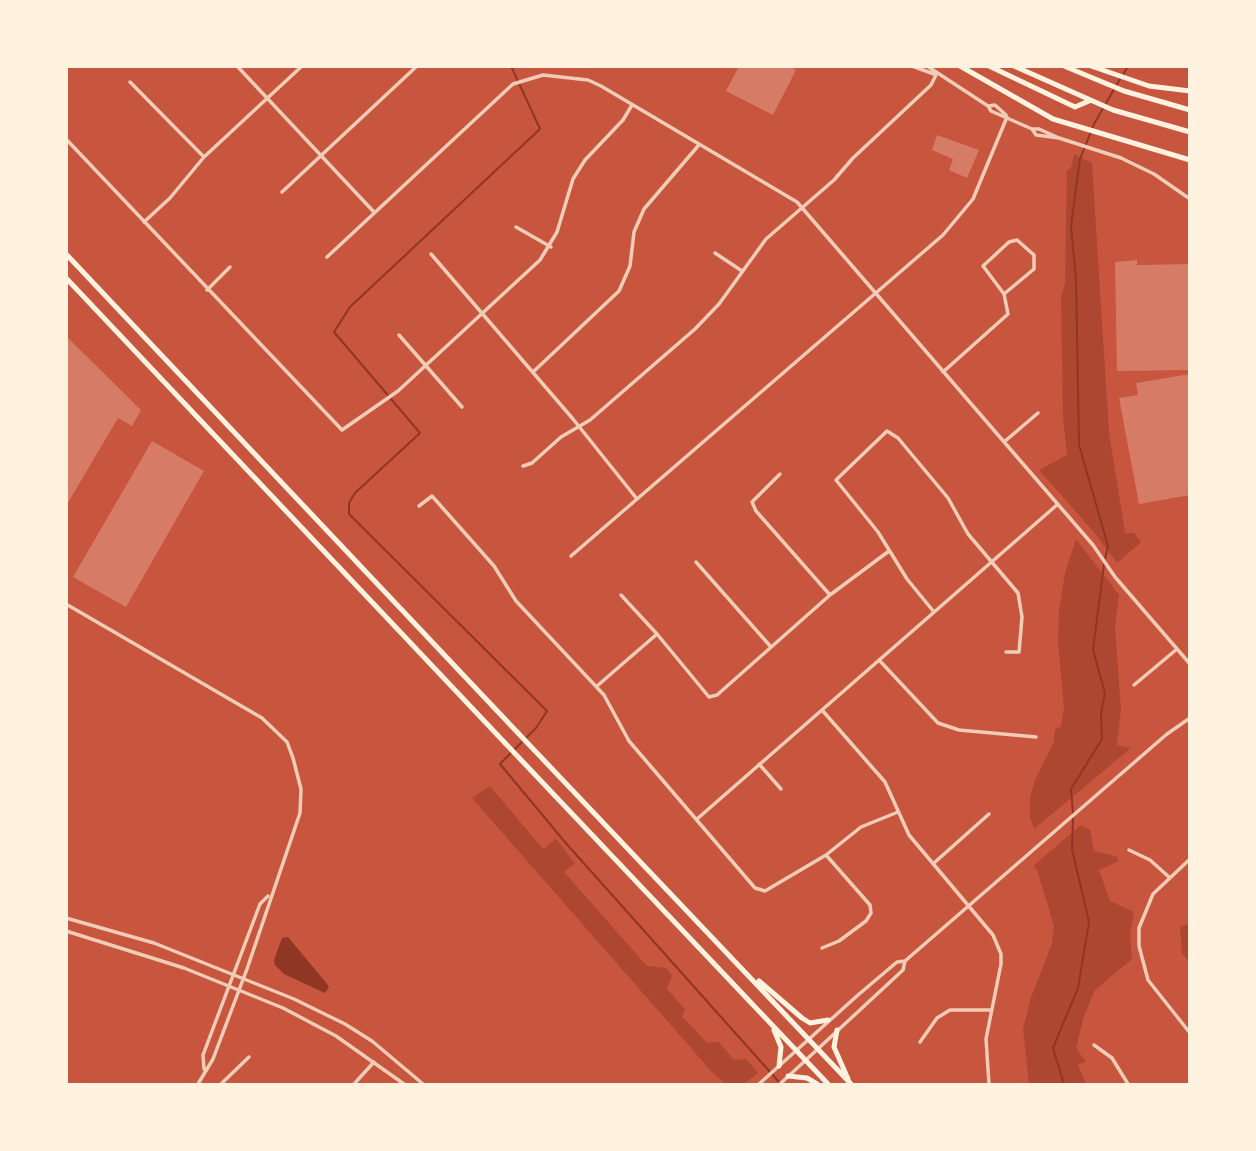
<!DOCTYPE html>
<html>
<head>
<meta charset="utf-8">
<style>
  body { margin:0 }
  #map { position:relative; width:1256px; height:1151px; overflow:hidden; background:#c8553d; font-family:"PT Sans",sans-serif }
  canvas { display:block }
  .frame { position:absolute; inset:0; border:68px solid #fff3e0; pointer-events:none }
</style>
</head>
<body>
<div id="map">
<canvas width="1256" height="1151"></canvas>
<div class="frame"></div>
</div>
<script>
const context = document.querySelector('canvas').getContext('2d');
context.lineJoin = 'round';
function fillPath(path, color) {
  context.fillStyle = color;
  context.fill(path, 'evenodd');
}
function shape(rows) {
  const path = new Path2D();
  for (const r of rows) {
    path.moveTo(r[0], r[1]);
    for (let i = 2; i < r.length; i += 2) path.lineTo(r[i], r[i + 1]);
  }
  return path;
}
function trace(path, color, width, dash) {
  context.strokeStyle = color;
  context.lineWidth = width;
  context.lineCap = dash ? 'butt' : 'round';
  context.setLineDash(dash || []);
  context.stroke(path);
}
fillPath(shape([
  [1074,154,1092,163,1109,432,1125,533,1134,533,1141,542,1117,563,1093,531,1039,470,1067,455,1063,416,1061,296,1065,283,1067,170,1071,168],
  [1076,539,1119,595,1115,626,1121,710,1117,745,1131,748,1034,829,1030,818,1030,798,1035,780,1054,742,1055,730,1061,726,1064,708,1058,641,1059,609,1065,573],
  [490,786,543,849,556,839,575,863,564,872,647,966,666,968,672,976,667,989,685,1009,682,1016,707,1043,719,1042,734,1060,746,1059,758,1073,744,1084,726,1084,712,1072,472,798],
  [1081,825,1090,830,1094,851,1116,856,1119,861,1099,870,1110,901,1134,912,1130,936,1132,959,1095,990,1084,1016,1076,1048,1086,1062,1078,1064,1086,1084,1029,1084,1023,1029,1031,997,1052,944,1054,926,1037,870,1033,866],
  [1189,924,1189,962,1182,953,1180,926]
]), '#ae4732');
fillPath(shape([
  [288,937,327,984,329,987,325,993,284,974,275,965,274,960,282,938]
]), '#8f3625');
trace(shape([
  [511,66,540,129,350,307,334,332,420,433,355,493,349,503,349,514,547,711,536,728,500,764,564,841,779,1082],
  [1123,75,1128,66],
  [1105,559,1108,546,1079,445,1076,279,1071,226,1080,159,1094,124,1120,79],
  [1073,813,1071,789,1102,739,1101,714,1105,693,1093,650,1104,564],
  [1064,1084,1053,1048,1078,988,1089,922,1072,849,1073,818]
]), '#8f3625', 2);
fillPath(shape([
  [739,66,789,66,796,70,773,115,726,91],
  [937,135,979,150,967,178,949,170,953,159,932,150],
  [1137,260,1137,265,1190,264,1190,370,1117,371,1115,262],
  [66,336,141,410,132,426,118,418,66,506],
  [1190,374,1190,495,1139,504,1119,398,1138,395,1136,383],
  [152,441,204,471,126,607,73,577]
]), '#d67c66');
trace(shape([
  [237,66,373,211],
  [130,82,204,157],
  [66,139,342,430,398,391,540,260,557,232,573,179,585,160,623,120,632,105],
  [282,192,417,66],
  [144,222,170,198,204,157,302,66],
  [516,227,551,247],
  [715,253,742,271],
  [431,254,573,419,637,499],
  [327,257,513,84,543,75,588,80,601,86,797,202,1093,545,1115,577,1190,664],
  [207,290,230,267],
  [399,335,462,407],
  [533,372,619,291,630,266,634,232,644,209,698,146],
  [943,372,1008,314,1004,294,1034,269,1034,255,1017,240,1009,242,983,266,1004,294],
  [1004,442,1038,413],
  [523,466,532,463,561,437,590,420,695,329,719,304,766,239,834,180,853,158,931,85,936,75],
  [780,474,752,502,756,511,830,595],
  [419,506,432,496,494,566,516,601,604,695,629,741,755,888,765,891,826,855,861,827,898,812],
  [571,556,943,235,973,199,1007,117],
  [696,562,771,647],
  [621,595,657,634],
  [66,604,262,718,287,742,293,758,301,789,300,813,247,969,213,1059,198,1084],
  [934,612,907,579,878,532,836,480,887,431,898,438,948,498,968,534,1018,593,1022,617,1019,652,1006,652],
  [879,660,938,723,959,730,1036,737],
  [1134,685,1177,649],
  [597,686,657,634,709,697,717,695,830,595,889,551],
  [822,710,885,782,909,835,993,935,1001,954,1001,964,986,1039,989,1084],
  [759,764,781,789],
  [697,819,1058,504],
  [1129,850,1150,860,1169,877],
  [1190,859,1153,894,1139,928,1139,946,1148,980,1190,1033],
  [934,863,989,814],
  [822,948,839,941,866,921,871,913,870,905,826,855],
  [920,1042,937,1018,950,1010,990,1010],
  [1094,1045,1112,1058,1128,1084],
  [204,1069,203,1055,260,904,268,896],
  [221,1084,249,1057],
  [354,1084,374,1062]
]), '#f1ccb7', 3.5);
trace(shape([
  [912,66,934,74],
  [927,66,988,106,991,111,1032,129,1036,135,1059,138,1121,158,1154,174,1190,199],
  [989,106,995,105,1006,115],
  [1032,129,1039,129,1059,138],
  [66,918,154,943,294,999,345,1024,372,1041,423,1084],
  [66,931,184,968,283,1008,336,1036,404,1084],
  [759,1084,858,995,897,962,905,961,1167,734,1190,718],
  [780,1084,903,970,905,961]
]), '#f1ccb7', 3.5);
trace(shape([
  [518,733,851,1084],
  [505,743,828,1084],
  [759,981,802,1018,810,1023,828,1020],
  [774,1030,781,1047,779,1066],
  [837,1030,834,1047,848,1079],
  [788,1076,807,1078,817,1084]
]), '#fff3e0', 5);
trace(shape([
  [960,66,1053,119,1190,160],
  [989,66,1075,107,1089,101],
  [1014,66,1113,110,1190,132],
  [1064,66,1124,91,1190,110],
  [1091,66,1149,86,1190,91],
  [66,254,518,733],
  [66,278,505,743]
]), '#fff3e0', 5);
</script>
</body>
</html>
